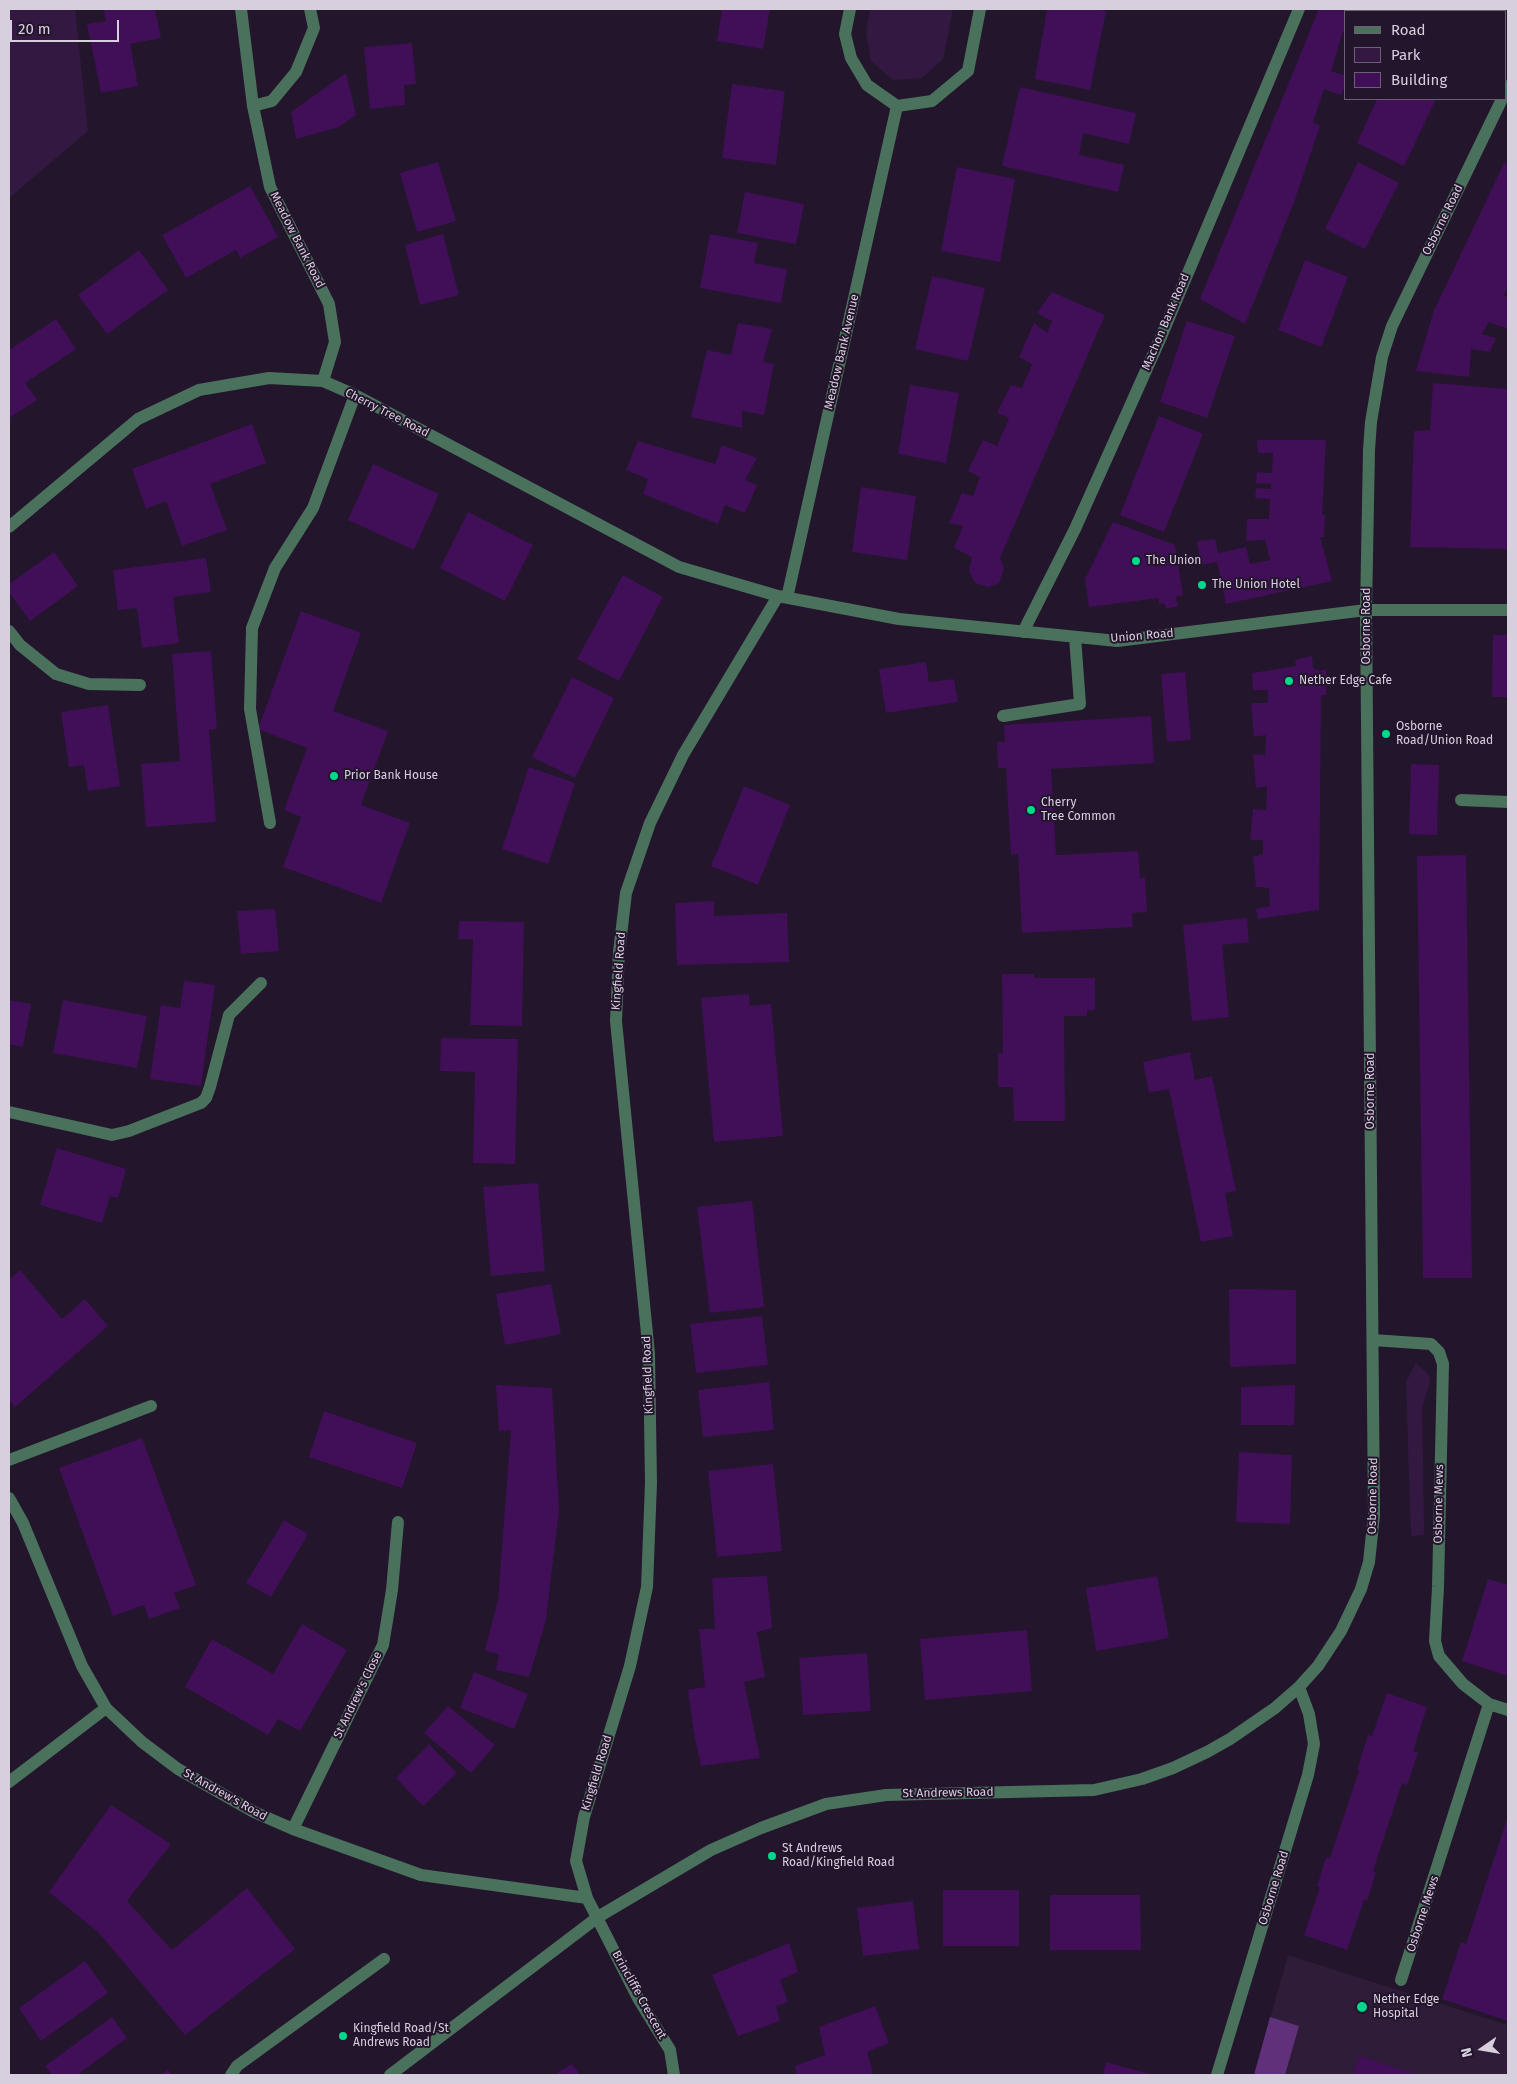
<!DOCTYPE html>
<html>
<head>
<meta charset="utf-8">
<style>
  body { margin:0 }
  #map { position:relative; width:1517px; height:2084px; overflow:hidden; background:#23152c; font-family:"Fira Sans",sans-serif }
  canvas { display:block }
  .frame { position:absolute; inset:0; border:10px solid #d8cfde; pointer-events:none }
  .legend { position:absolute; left:1344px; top:10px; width:162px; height:90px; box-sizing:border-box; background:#23152c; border:1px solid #6b5f73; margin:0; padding:6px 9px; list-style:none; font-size:15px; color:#d8cfde }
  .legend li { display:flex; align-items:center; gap:10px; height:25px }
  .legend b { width:25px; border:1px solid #6b5f73 }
  .north { position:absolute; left:1457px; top:2024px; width:50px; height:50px; -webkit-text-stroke:4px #23152c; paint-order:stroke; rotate:257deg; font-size:14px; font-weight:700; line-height:20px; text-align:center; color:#d8cfde }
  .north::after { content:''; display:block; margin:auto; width:18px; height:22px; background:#d8cfde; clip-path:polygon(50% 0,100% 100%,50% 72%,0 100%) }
  .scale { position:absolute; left:10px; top:20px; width:109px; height:22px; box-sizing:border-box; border:2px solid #d8cfde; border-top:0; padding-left:6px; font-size:15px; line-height:18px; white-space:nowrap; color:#d8cfde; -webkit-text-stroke:4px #23152c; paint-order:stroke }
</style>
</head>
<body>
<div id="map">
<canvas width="1517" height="2084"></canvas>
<div class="frame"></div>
<ul class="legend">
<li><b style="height:6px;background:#4a715b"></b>Road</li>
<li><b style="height:14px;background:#331942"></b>Park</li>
<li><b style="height:14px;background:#400f58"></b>Building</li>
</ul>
<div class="north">N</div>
<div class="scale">20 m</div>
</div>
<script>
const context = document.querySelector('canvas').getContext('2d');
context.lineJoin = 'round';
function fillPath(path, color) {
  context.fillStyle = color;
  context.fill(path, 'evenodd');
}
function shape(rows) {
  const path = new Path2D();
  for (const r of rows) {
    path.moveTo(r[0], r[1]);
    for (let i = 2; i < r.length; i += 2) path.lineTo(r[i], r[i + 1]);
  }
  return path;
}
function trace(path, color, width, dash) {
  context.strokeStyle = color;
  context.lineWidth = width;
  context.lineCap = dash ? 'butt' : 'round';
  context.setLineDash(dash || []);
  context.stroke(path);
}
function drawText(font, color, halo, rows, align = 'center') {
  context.font = font + ' "Fira Sans",sans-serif';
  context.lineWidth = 4;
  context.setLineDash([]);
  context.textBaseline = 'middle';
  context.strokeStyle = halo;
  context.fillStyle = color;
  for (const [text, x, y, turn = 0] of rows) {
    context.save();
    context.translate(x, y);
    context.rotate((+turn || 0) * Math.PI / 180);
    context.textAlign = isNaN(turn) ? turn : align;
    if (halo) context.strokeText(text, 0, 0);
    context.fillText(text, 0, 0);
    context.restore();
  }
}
fillPath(shape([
  [1288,1955,1508,2025,1508,2075,1254,2075]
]), '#2e1c39');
fillPath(shape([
  [9,9,75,9,88,131,9,198],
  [870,9,953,9,943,59,922,78,893,80,871,61,866,32],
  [1416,1363,1429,1375,1430,1382,1422,1407,1424,1535,1411,1536,1406,1382]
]), '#331942');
fillPath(shape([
  [1270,2017,1299,2026,1285,2075,1254,2075]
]), '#60317a');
fillPath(shape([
  [104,9,155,9,161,38,130,44,138,86,101,93,87,24,106,21],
  [722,9,770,9,763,49,717,41],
  [1047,9,1096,9,1106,11,1090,90,1035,79],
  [1319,9,1349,9,1348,11,1346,11,1346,32,1343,31,1331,71,1346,76,1346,83,1341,95,1324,89,1313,122,1320,126,1294,202,1245,324,1200,299],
  [1407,9,1438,9,1443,11,1407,11],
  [412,43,416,84,404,85,405,105,370,109,364,47],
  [346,73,356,115,339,127,296,139,291,112],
  [732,84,785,91,776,165,722,158],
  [1020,87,1136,113,1129,144,1083,133,1079,155,1124,165,1118,192,1002,166],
  [1377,99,1436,99,1404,166,1357,143],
  [438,162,456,221,417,232,400,173],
  [1358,162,1399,183,1365,249,1325,229],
  [1504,163,1508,164,1508,287,1504,295,1508,297,1508,329,1489,322,1482,334,1496,338,1490,352,1471,349,1469,377,1416,371,1433,313],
  [957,167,1015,179,1000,262,941,251],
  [250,186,278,237,240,258,236,250,186,278,162,235],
  [745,192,804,204,796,244,737,233],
  [443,234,459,295,420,305,405,245],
  [710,234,758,243,754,263,787,269,781,303,700,288],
  [139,250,168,290,107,334,78,295],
  [1305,260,1348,277,1321,347,1278,330],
  [932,276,985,288,968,361,915,349],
  [1052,292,1105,315,1000,558,1004,568,999,583,988,587,975,583,969,571,972,557,954,548,963,526,949,523,962,493,973,496,980,477,968,471,983,440,997,446,1009,418,997,413,1011,385,1022,388,1032,364,1019,357,1034,323,1047,333,1052,321,1037,313],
  [56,319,76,349,25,383,37,400,9,418,9,350],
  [1187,321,1235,336,1207,418,1160,402],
  [738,323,772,329,763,362,774,364,764,415,742,411,742,428,691,417,707,350,731,355],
  [1433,383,1508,389,1508,549,1410,547,1414,431,1430,430],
  [910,385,959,393,946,463,898,454],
  [1159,416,1203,434,1164,532,1120,515],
  [252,424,266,463,210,484,227,530,182,546,166,501,146,509,132,469],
  [1257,440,1326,440,1322,514,1325,515,1324,537,1320,537,1332,581,1226,604,1217,562,1201,565,1197,541,1215,539,1218,553,1246,547,1250,564,1270,560,1265,540,1246,541,1247,519,1269,519,1270,499,1255,498,1256,488,1271,489,1271,484,1256,483,1257,472,1272,473,1273,453,1258,453],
  [638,441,715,464,722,445,757,458,745,480,757,485,745,513,725,505,718,524,643,494,648,479,626,470],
  [373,464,439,494,414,550,348,520],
  [861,487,916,496,907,560,852,552],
  [468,512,533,545,505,601,440,568],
  [1113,522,1175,545,1183,595,1176,597,1178,606,1166,609,1164,603,1159,604,1159,598,1089,607,1085,579],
  [54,552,78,586,30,621,9,592,9,584],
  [206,558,211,592,173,597,179,643,142,648,137,608,118,610,113,570],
  [623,575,663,597,619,681,577,659],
  [301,611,361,633,333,711,388,731,361,805,410,823,381,903,283,867,301,817,284,810,307,748,258,729],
  [1493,635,1508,635,1508,697,1492,697],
  [211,651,217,729,209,730,216,822,146,827,141,764,180,761,172,654],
  [1312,656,1313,668,1320,671,1326,669,1326,695,1321,695,1319,910,1258,919,1256,909,1270,906,1269,888,1256,887,1253,857,1263,854,1263,840,1250,840,1253,809,1266,810,1267,786,1256,788,1253,754,1265,755,1266,735,1254,737,1251,703,1268,703,1268,690,1253,690,1252,673,1296,666,1295,660],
  [926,662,929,682,954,679,958,702,886,713,879,669],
  [1185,672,1191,740,1167,742,1161,674],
  [572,677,614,698,575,778,532,757],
  [108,705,120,786,88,791,84,765,69,767,61,712],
  [1151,716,1154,763,1051,769,1056,855,1138,851,1140,878,1145,878,1147,912,1132,913,1133,927,1022,933,1018,854,1011,855,1006,768,998,768,997,742,1005,742,1004,725],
  [1411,764,1439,765,1437,835,1409,834],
  [529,767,575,783,548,864,502,849],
  [744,786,790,805,758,885,711,866],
  [1466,855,1472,1278,1423,1278,1417,856],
  [714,901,714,916,787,913,789,962,677,965,675,903],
  [275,909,279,951,241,954,237,911],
  [1247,918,1249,942,1222,945,1229,1017,1192,1021,1183,925],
  [459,921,524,922,522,1026,470,1025,473,939,458,939],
  [1002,974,1034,974,1034,978,1095,978,1095,1010,1087,1010,1087,1016,1064,1016,1065,1121,1014,1121,1013,1087,998,1087,998,1053,1003,1053],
  [184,981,215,985,201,1086,150,1079,161,1005,180,1008],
  [749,994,750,1006,771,1004,783,1136,714,1142,701,998],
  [9,1000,31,1004,23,1047,9,1044],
  [63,1000,147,1016,137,1068,53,1053],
  [441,1038,518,1039,515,1164,473,1163,475,1072,440,1071],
  [1190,1052,1195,1080,1212,1076,1236,1191,1225,1193,1233,1236,1201,1242,1169,1089,1149,1093,1143,1062],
  [57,1148,126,1169,118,1198,110,1196,102,1223,40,1205],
  [538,1183,545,1271,491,1276,483,1187],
  [752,1201,764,1307,710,1313,697,1207],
  [20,1270,62,1319,85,1299,108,1326,15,1407,9,1400,9,1280],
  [551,1284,561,1334,505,1345,496,1294],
  [1229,1289,1296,1290,1296,1364,1230,1367],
  [762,1316,768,1365,696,1373,690,1324],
  [769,1382,774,1430,703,1437,698,1390],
  [496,1385,552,1388,559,1510,546,1620,529,1677,496,1670,499,1655,485,1650,498,1600,511,1430,499,1431],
  [1295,1385,1294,1425,1241,1425,1241,1387],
  [324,1411,417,1443,402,1488,309,1457],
  [142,1438,196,1585,174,1593,180,1608,149,1619,144,1605,113,1616,59,1468],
  [1239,1452,1292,1455,1290,1524,1236,1522],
  [773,1464,782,1551,717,1557,708,1471],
  [284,1520,308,1534,271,1597,246,1583],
  [767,1576,772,1628,757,1632,765,1677,744,1682,760,1758,701,1766,694,1734,688,1690,705,1687,699,1629,715,1629,712,1578],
  [1157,1576,1169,1638,1096,1651,1086,1588],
  [1488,1579,1508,1585,1508,1676,1462,1661],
  [302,1624,347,1650,300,1731,278,1719,268,1735,185,1687,212,1639,273,1674],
  [1027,1630,1032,1691,925,1700,920,1639],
  [867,1653,871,1711,803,1715,799,1658],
  [474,1672,528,1694,514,1729,460,1708],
  [1387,1693,1427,1707,1413,1751,1418,1753,1407,1785,1402,1783,1373,1871,1376,1873,1367,1901,1364,1900,1347,1950,1304,1935,1320,1887,1317,1886,1326,1857,1330,1858,1359,1771,1357,1770,1368,1735,1372,1736],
  [448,1706,495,1745,471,1773,424,1733],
  [429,1744,457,1773,423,1806,396,1778],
  [111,1805,171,1844,127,1901,172,1950,247,1888,295,1949,185,2035,99,1933,49,1892],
  [1508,1816,1508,2021,1442,1999,1461,1942,1466,1944],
  [943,1890,1019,1890,1019,1946,943,1946],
  [1050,1895,1140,1895,1141,1950,1050,1950],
  [913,1901,919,1949,863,1956,857,1908],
  [789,1943,798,1972,780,1980,788,2002,776,2006,780,2021,738,2036,712,1975],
  [85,1961,108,1993,41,2041,19,2008],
  [875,2006,889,2043,867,2052,873,2073,866,2075,797,2075,795,2066,825,2055,819,2027],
  [112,2017,127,2038,77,2075,52,2075,45,2066],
  [1359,2056,1419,2075,1353,2075],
  [1106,2062,1153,2075,1103,2075],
  [572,2064,580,2075,554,2075],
  [168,2070,172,2075,160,2075]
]), '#400f58');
trace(shape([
  [241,9,253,106,270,187,329,304,335,342,323,381],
  [850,9,845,34,851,58,867,85,897,106,932,101,968,71,980,9],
  [1506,92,1508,86],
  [253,106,272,101,296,72,314,28,310,9],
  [9,527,138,419,199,390,269,378,323,381,355,395,679,567,778,596,899,619,1117,641,1366,610,1508,610],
  [787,598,897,106],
  [9,631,20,645,56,674,89,684,140,685],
  [1023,632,1075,529,1161,337,1299,9],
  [1003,716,1080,704,1075,637],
  [1461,800,1508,802],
  [270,823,250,709,252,628,275,568,313,508,355,395],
  [9,1112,112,1135,129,1131,201,1103,206,1098,210,1087,229,1015,261,983],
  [1373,1340,1431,1344,1439,1352,1443,1364,1438,1587,1435,1641,1439,1656,1463,1684,1489,1704,1508,1710],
  [9,1460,151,1406],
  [9,1498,23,1523,82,1666,106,1708,142,1742,178,1769,254,1812,293,1829,421,1875,587,1898],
  [9,1782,106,1708],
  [293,1829,383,1645,392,1590,398,1522],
  [1401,1980,1489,1704],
  [231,2075,237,2066,384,1959],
  [390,2075,598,1917,711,1850,761,1828,826,1804,886,1795,1094,1790,1142,1779,1173,1768,1207,1752,1230,1739,1275,1708,1299,1687,1318,1666,1341,1631,1361,1589,1369,1562,1374,1515,1366,610,1369,450,1371,422,1382,357,1392,326,1502,99],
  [674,2075,670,2050,638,1998,587,1898,576,1861,584,1817,630,1666,647,1587,651,1483,649,1354,616,1021,619,952,626,893,650,823,683,755,778,596],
  [1217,2075,1308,1775,1314,1744,1309,1714,1299,1687]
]), '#4a715b', 12);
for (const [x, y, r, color] of [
  [1136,561,5,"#00d98c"],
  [1202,585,5,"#00d98c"],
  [1289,681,5,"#00d98c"],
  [1386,734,5,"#00d98c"],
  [334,776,5,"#00d98c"],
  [1031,810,5,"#00d98c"],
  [772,1856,5,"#00d98c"],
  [1362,2007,6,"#00d98c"],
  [343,2036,5,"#00d98c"]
]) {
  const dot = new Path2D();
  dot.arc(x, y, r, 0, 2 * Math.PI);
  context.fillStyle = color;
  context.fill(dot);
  trace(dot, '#23152c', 2);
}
drawText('12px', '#d8cfde', '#23152c', [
  ["Osborne Road",1443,220,-64],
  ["Meadow Bank Road",297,240,63],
  ["Machon Bank Road",1166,322,-67],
  ["Meadow Bank Avenue",842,352,-77],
  ["Cherry Tree Road",387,413,27],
  ["Osborne Road",1367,626,-90],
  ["Union Road",1142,636,-5],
  ["Kingfield Road",619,971,-86],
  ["Osborne Road",1371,1091,-90],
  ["Kingfield Road",648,1375,-92],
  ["Osborne Road",1373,1496,-89],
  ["Osborne Mews",1439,1504,-89],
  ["St Andrew's Close",358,1695,-64],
  ["Kingfield Road",597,1773,-73],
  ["St Andrews Road",948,1793,-1],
  ["St Andrew's Road",225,1795,29],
  ["Osborne Road",1274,1888,-73],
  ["Osborne Mews",1423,1914,-72],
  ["Brincliffe Crescent",639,1995,61]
]);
drawText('12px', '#d8cfde', '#23152c', [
  ["The Union",1146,561],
  ["The Union Hotel",1212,585],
  ["Nether Edge Cafe",1299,681],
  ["Osborne",1396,727],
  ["Road/Union Road",1396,741],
  ["Prior Bank House",344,776],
  ["Cherry",1041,803],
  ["Tree Common",1041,817],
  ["St Andrews",782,1849],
  ["Road/Kingfield Road",782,1863],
  ["Nether Edge",1373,2000],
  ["Hospital",1373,2014],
  ["Kingfield Road/St",353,2029],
  ["Andrews Road",353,2043]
], 'left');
</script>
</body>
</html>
